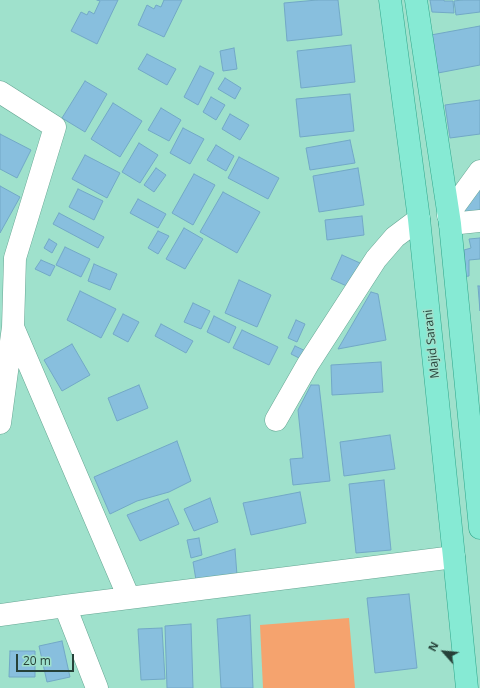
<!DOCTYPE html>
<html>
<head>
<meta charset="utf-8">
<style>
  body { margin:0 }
  #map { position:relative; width:480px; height:688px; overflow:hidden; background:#9fe1cc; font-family:"Open Sans",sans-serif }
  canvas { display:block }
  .north { position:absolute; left:424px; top:632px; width:40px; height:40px; -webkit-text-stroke:3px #9fe1cc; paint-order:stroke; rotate:297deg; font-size:11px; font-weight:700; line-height:16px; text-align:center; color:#264139 }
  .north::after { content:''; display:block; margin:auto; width:14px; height:18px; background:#264139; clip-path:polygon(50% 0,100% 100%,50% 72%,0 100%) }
  .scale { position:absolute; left:16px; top:654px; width:58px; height:18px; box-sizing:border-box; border:2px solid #264139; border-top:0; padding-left:5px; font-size:12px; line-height:14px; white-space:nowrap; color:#264139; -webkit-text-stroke:3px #9fe1cc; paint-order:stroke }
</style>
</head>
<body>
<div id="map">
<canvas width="480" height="688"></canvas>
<div class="north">N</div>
<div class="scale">20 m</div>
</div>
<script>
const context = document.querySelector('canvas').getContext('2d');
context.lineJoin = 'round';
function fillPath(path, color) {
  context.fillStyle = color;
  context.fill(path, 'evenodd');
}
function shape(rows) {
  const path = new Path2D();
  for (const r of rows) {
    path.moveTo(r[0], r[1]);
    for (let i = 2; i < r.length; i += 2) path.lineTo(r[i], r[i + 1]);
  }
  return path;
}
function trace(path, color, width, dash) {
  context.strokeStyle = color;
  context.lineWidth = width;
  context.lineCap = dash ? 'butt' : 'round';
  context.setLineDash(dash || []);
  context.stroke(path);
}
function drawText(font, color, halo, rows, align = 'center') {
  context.font = font + ' "Open Sans",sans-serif';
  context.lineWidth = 3;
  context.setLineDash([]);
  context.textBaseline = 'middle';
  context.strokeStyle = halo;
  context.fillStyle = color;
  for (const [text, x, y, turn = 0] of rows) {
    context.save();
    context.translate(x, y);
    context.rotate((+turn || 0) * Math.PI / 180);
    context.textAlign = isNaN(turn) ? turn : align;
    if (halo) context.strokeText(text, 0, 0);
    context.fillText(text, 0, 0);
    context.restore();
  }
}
fillPath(shape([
  [349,618,355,688,263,688,260,625]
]), '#f5a36e');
const building = shape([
  [97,0,118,0,97,44,71,31,81,12,87,15,89,11,94,14,100,1,97,0],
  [164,0,182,0,164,37,138,25,147,5,154,9,156,5,161,7,164,0],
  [317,0,338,0,342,35,287,41,284,3,317,0],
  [430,0,444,0,444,1,453,1,454,13,432,12,430,0],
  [462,0,480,0,480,12,456,15,454,1,462,0],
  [480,26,480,65,438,73,431,35,480,26],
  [351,45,355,82,301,88,297,51,351,45],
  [234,48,237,69,223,71,220,51,234,48],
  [147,54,176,69,167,85,138,69,147,54],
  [200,66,214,73,198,105,184,97,200,66],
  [225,78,241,88,235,99,218,89,225,78],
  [85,81,107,94,85,132,62,118,85,81],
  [350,94,354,131,300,137,296,99,350,94],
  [211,97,225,105,216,120,203,112,211,97],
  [480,100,480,134,450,138,445,105,480,100],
  [113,103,142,121,120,157,91,139,113,103],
  [161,108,181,120,169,141,148,130,161,108],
  [230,114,249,125,240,140,222,129,230,114],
  [183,128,204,139,190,164,170,153,183,128],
  [0,134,31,150,17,178,0,169,0,134],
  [350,140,355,163,310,170,306,148,350,140],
  [139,143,158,155,140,183,122,172,139,143],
  [216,145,234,156,226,171,207,160,216,145],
  [85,155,120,173,107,198,72,179,85,155],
  [239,157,279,178,268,199,228,178,239,157],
  [156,168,166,175,154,192,144,185,156,168],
  [358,168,364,205,319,212,313,176,358,168],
  [194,174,215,185,193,225,172,213,194,174],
  [480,180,480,214,458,215,480,180],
  [0,186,20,197,0,233,0,186],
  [78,189,103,201,94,220,69,207,78,189],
  [223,192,260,212,237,253,200,232,223,192],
  [138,199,166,214,158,228,130,213,138,199],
  [59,213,104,237,98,248,53,224,59,213],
  [362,216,364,235,327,240,325,220,362,216],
  [184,228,203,239,185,269,166,259,184,228],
  [158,231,169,236,158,254,148,248,158,231],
  [480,238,480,259,469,260,469,276,462,277,465,264,464,250,471,248,469,239,480,238],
  [49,239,57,244,52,253,44,248,49,239],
  [65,247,90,259,81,277,56,265,65,247],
  [342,255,360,263,349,287,331,279,342,255],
  [41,260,55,266,50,276,35,269,41,260],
  [94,264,117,274,110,290,88,281,94,264],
  [239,280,271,295,257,327,225,313,239,280],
  [478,286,480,286,480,311,478,286],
  [80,291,116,309,101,338,67,320,80,291],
  [371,292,378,294,386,340,338,349,371,292],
  [193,303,210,311,201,329,184,322,193,303],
  [123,314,139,322,128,342,113,334,123,314],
  [214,316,236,327,229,343,207,332,214,316],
  [296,320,305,324,297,342,288,338,296,320],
  [161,324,193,341,186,353,155,336,161,324],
  [242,330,278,347,269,365,233,348,242,330],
  [72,344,90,375,62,391,44,360,72,344],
  [295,346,310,353,305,361,291,354,295,346],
  [381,362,383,392,332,395,331,365,381,362],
  [139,385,148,408,117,421,108,398,139,385],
  [311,385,319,385,330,481,293,485,290,459,303,458,298,410,311,385],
  [390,435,395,469,344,476,340,442,390,435],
  [177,441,191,481,169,492,137,501,110,514,94,477,177,441],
  [384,480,391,550,356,553,349,484,384,480],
  [300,492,306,523,251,535,243,503,300,492],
  [210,498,218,522,194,531,184,509,210,498],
  [168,499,179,524,140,541,127,515,168,499],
  [199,538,202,555,191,558,187,540,199,538],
  [235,549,237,575,196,580,193,562,235,549],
  [409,594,417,668,375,673,367,598,409,594],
  [250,615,253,688,221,688,217,619,250,615],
  [191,624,193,688,167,688,165,626,191,624],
  [162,628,165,679,141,680,138,629,162,628],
  [62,641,70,677,47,682,39,646,62,641],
  [10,651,35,651,35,677,9,677,10,651]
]);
fillPath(building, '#88bfde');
trace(building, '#72a8c6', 1);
const minor = shape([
  [0,92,55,127,15,258,13,327,0,423],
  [448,215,480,171],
  [450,224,480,221],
  [13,327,129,598],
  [276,420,308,364,376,259,395,237,419,219],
  [65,606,97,688],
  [0,615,65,606,454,557]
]);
const major = shape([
  [390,0,419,219,454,557,467,688],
  [416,0,450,224,480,528]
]);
trace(minor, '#66a693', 23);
trace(major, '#30a68b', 23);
trace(minor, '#fff', 22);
trace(major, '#86ead4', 22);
drawText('12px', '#264139', '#9fe1cc', [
  ["Majid Sarani",432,344,-96]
]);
</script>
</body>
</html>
